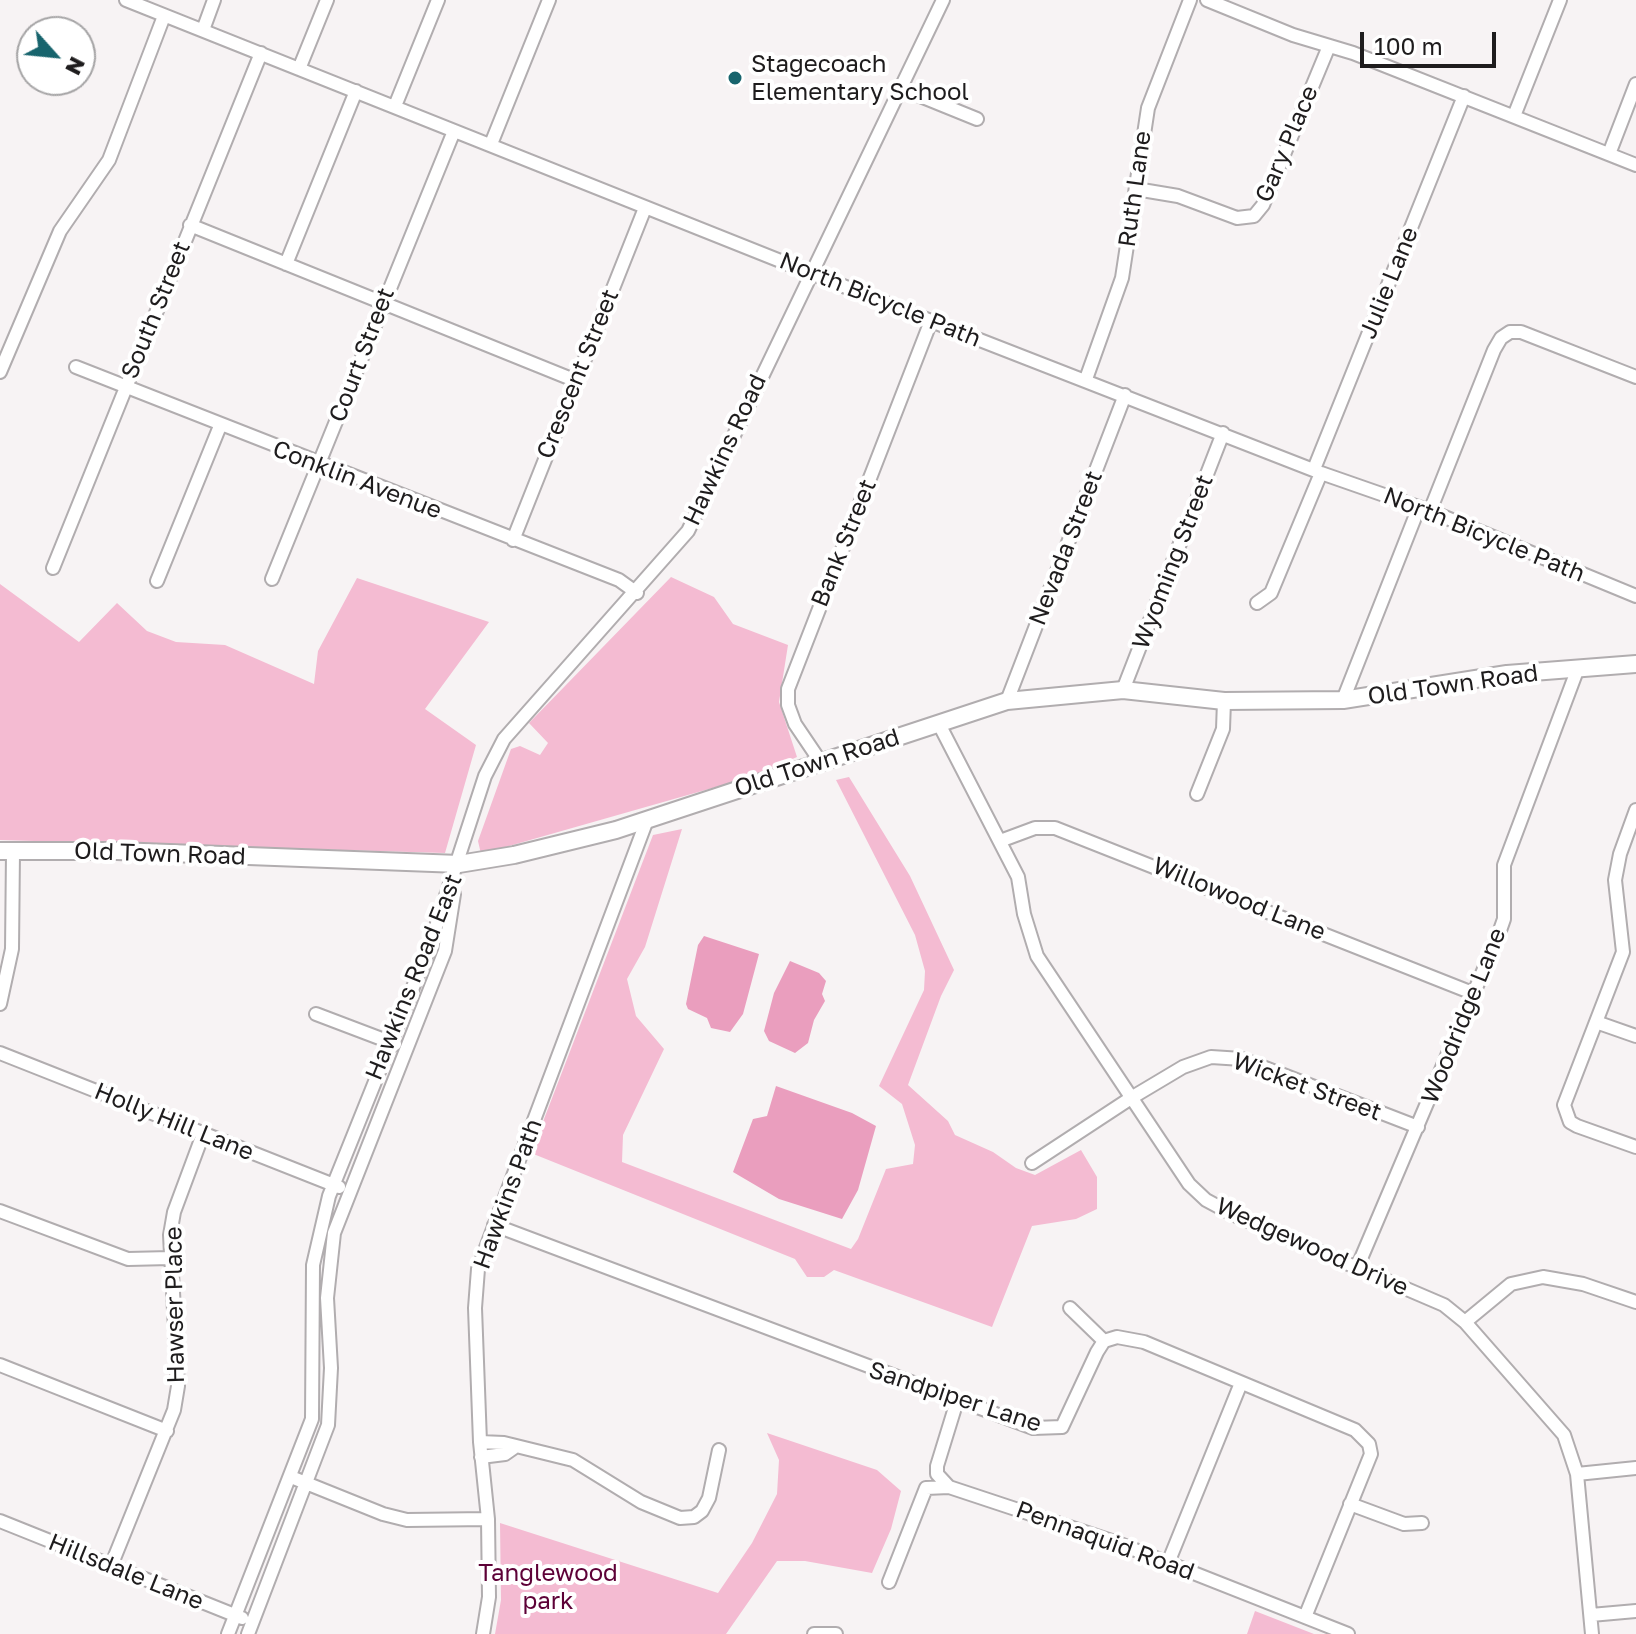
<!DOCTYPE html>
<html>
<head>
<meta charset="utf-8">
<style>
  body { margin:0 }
  #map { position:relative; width:1636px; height:1634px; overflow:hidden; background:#f7f3f4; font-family:"Golos Text",sans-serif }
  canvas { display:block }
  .north { position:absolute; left:16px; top:16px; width:80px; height:80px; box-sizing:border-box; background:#fff; border:2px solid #a5a4a5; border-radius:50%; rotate:117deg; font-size:22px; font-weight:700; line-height:32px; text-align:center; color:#1e1c1d }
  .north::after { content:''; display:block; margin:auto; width:28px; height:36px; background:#17646d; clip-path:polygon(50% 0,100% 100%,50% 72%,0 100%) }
  .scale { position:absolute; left:1360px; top:32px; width:136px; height:36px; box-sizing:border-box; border:4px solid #1e1c1d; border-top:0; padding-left:10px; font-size:24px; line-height:28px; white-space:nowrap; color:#1e1c1d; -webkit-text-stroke:6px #fff; paint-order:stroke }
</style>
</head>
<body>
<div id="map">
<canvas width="1636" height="1634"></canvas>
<div class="north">N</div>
<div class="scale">100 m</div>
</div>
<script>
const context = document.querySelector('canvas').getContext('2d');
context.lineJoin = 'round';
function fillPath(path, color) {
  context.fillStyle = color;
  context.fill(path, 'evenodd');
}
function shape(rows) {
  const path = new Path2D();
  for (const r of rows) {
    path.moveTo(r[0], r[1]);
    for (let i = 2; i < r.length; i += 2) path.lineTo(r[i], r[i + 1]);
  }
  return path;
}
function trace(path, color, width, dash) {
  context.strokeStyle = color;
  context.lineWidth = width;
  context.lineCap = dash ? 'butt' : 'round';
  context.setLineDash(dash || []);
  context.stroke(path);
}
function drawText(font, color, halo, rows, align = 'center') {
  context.font = font + ' "Golos Text",sans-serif';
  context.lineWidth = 8;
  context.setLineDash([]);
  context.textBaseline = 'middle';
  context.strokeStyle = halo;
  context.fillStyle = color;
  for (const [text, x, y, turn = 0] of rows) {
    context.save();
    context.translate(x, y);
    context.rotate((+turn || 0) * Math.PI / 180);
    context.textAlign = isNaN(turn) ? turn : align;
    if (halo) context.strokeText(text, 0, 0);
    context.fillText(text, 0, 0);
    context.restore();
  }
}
fillPath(shape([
  [671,577,714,597,733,624,788,645,779,702,797,757,751,777,481,854,478,841,511,749,520,746,540,755,548,743,529,723],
  [357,578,489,622,425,709,476,745,445,853,0,840,0,584,79,642,117,603,147,631,176,642,225,645,314,684,318,651],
  [849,777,910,876,954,970,941,996,908,1085,948,1121,955,1135,993,1152,1016,1168,1035,1175,1081,1150,1097,1177,1097,1209,1076,1219,1032,1226,992,1327,834,1270,824,1277,807,1277,795,1259,531,1153,653,835,682,829,645,947,627,979,636,1016,664,1049,623,1135,622,1162,851,1249,858,1239,886,1169,913,1164,915,1145,902,1104,879,1086,924,990,925,971,915,935,836,780],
  [767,1433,877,1470,901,1491,891,1529,872,1573,805,1561,777,1561,726,1634,495,1634,501,1600,500,1523,718,1593,752,1543,777,1494,779,1460],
  [1255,1611,1314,1634,1247,1634]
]), '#f4bbd2');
fillPath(shape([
  [704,936,759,954,743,1014,730,1032,711,1028,707,1018,688,1009,686,1004,698,945],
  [790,961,819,973,826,981,822,994,825,1001,814,1020,808,1043,795,1053,769,1041,764,1031,774,993],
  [776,1086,852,1113,876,1126,858,1190,842,1219,779,1199,733,1172,753,1119,767,1116]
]), '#ea9ebe');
const minor = shape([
  [126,0,931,321,1321,473,1430,511,1636,596],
  [1207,0,1293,35,1353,53,1636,165],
  [203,30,214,0],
  [299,69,327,0],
  [903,89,977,119],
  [395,106,438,0],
  [1514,116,1560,0],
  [491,144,549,0],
  [1609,154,1636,84],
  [1136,189,1178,196,1237,218,1254,216,1263,205,1329,46],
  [190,225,574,380],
  [286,264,356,91],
  [76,367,619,580,637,593],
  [0,372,60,231,109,160,164,16],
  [1086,379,1122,278,1148,108,1190,0],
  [1314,469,1464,96],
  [1430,511,1494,350,1501,338,1510,332,1521,332,1636,377],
  [513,540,645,208],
  [53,568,261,53],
  [272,579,454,131],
  [157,581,220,426],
  [1257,603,1271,593,1321,473],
  [1123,690,1223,433],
  [1343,700,1419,507],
  [1007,701,1125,395],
  [939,724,1018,877,1024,914,1037,956,1189,1184,1206,1200,1234,1215,1444,1305,1465,1322,1564,1435,1577,1474,1592,1634],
  [820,761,795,724,788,705,788,689,931,321],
  [1197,794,1223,729,1224,701],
  [1636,810,1620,854,1615,880,1623,952,1564,1105,1570,1122,1577,1126,1636,1147],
  [1000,841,1035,828,1055,828,1475,994],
  [0,1004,12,949,13,852],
  [316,1014,395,1044],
  [1596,1022,1636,1036],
  [0,1053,339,1187],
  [1032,1163,1131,1098,1183,1067,1211,1057,1242,1059,1418,1127],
  [0,1211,128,1259,170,1258],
  [494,1225,1033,1428,1062,1427,1097,1352,1104,1341,1117,1337,1144,1342,1355,1430,1369,1444,1371,1454,1305,1617],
  [1357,1268,1498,936,1504,919,1504,865,1578,668],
  [1070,1308,1104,1341],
  [1465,1322,1511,1284,1543,1277,1583,1284,1636,1302],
  [0,1365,167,1431],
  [957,1401,937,1466,937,1474,949,1487,1115,1542,1348,1634],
  [480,1442,504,1443,573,1460,641,1502,680,1518,694,1517,702,1511,709,1498,719,1450],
  [481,1457,505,1454,515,1447],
  [1577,1474,1636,1468],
  [291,1477,383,1514,407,1520,488,1519],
  [1350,1504,1404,1524,1422,1523],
  [0,1521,242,1618],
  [1168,1563,1241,1383],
  [111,1566,174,1410,178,1386,170,1235,174,1212,203,1134],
  [889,1582,926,1488,949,1487],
  [1591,1615,1636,1611],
  [228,1634,312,1419,313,1265,329,1196,430,945,485,776,504,739,688,531,943,0],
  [248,1634,328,1425,331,1368,327,1298,334,1233,445,951,454,894],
  [483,1634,489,1597,488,1519,480,1442,475,1308,478,1269,647,820],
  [814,1634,836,1634]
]);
const major = shape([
  [0,851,117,851,459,864,514,855,616,830,1007,701,1123,690,1224,701,1343,700,1507,674,1636,664]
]);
trace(minor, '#b1adaf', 16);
trace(major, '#b1adaf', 20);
trace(minor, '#fff', 12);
trace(major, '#fff', 16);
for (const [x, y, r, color] of [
  [735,78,8,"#17646d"]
]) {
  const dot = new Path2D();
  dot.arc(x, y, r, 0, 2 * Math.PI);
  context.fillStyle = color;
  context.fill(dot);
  trace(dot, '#fff', 3);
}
drawText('24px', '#1e1c1d', '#fff', [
  ["Stagecoach",751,64],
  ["Elementary School",751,92]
], 'left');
drawText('24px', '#1e1c1d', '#fff', [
  ["Gary Place",1287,144,-67],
  ["Ruth Lane",1135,189,-82],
  ["Julie Lane",1389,283,-68],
  ["North Bicycle Path",880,300,22],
  ["South Street",156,310,-68],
  ["Court Street",362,355,-69],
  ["Crescent Street",578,374,-68],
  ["Hawkins Road",725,450,-65],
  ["Conklin Avenue",357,480,21],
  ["North Bicycle Path",1484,535,22],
  ["Bank Street",844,543,-68],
  ["Nevada Street",1066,548,-69],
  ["Wyoming Street",1173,562,-69],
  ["Old Town Road",1453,685,-8],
  ["Old Town Road",817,763,-18],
  ["Old Town Road",160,854,2],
  ["Willowood Lane",1239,899,22],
  ["Hawkins Road East",414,977,-68],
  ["Woodridge Lane",1464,1016,-68],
  ["Wicket Street",1307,1087,20],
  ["Holly Hill Lane",174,1122,22],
  ["Hawkins Path",508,1194,-70],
  ["Wedgewood Drive",1312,1247,24],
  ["Hawser Place",175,1305,-91],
  ["Sandpiper Lane",955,1397,18],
  ["Pennaquid Road",1105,1541,20],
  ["Hillsdale Lane",126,1572,22]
]);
drawText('24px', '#5d0137', '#fff', [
  ["Tanglewood",548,1573],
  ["park",548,1601]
]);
</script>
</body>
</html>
